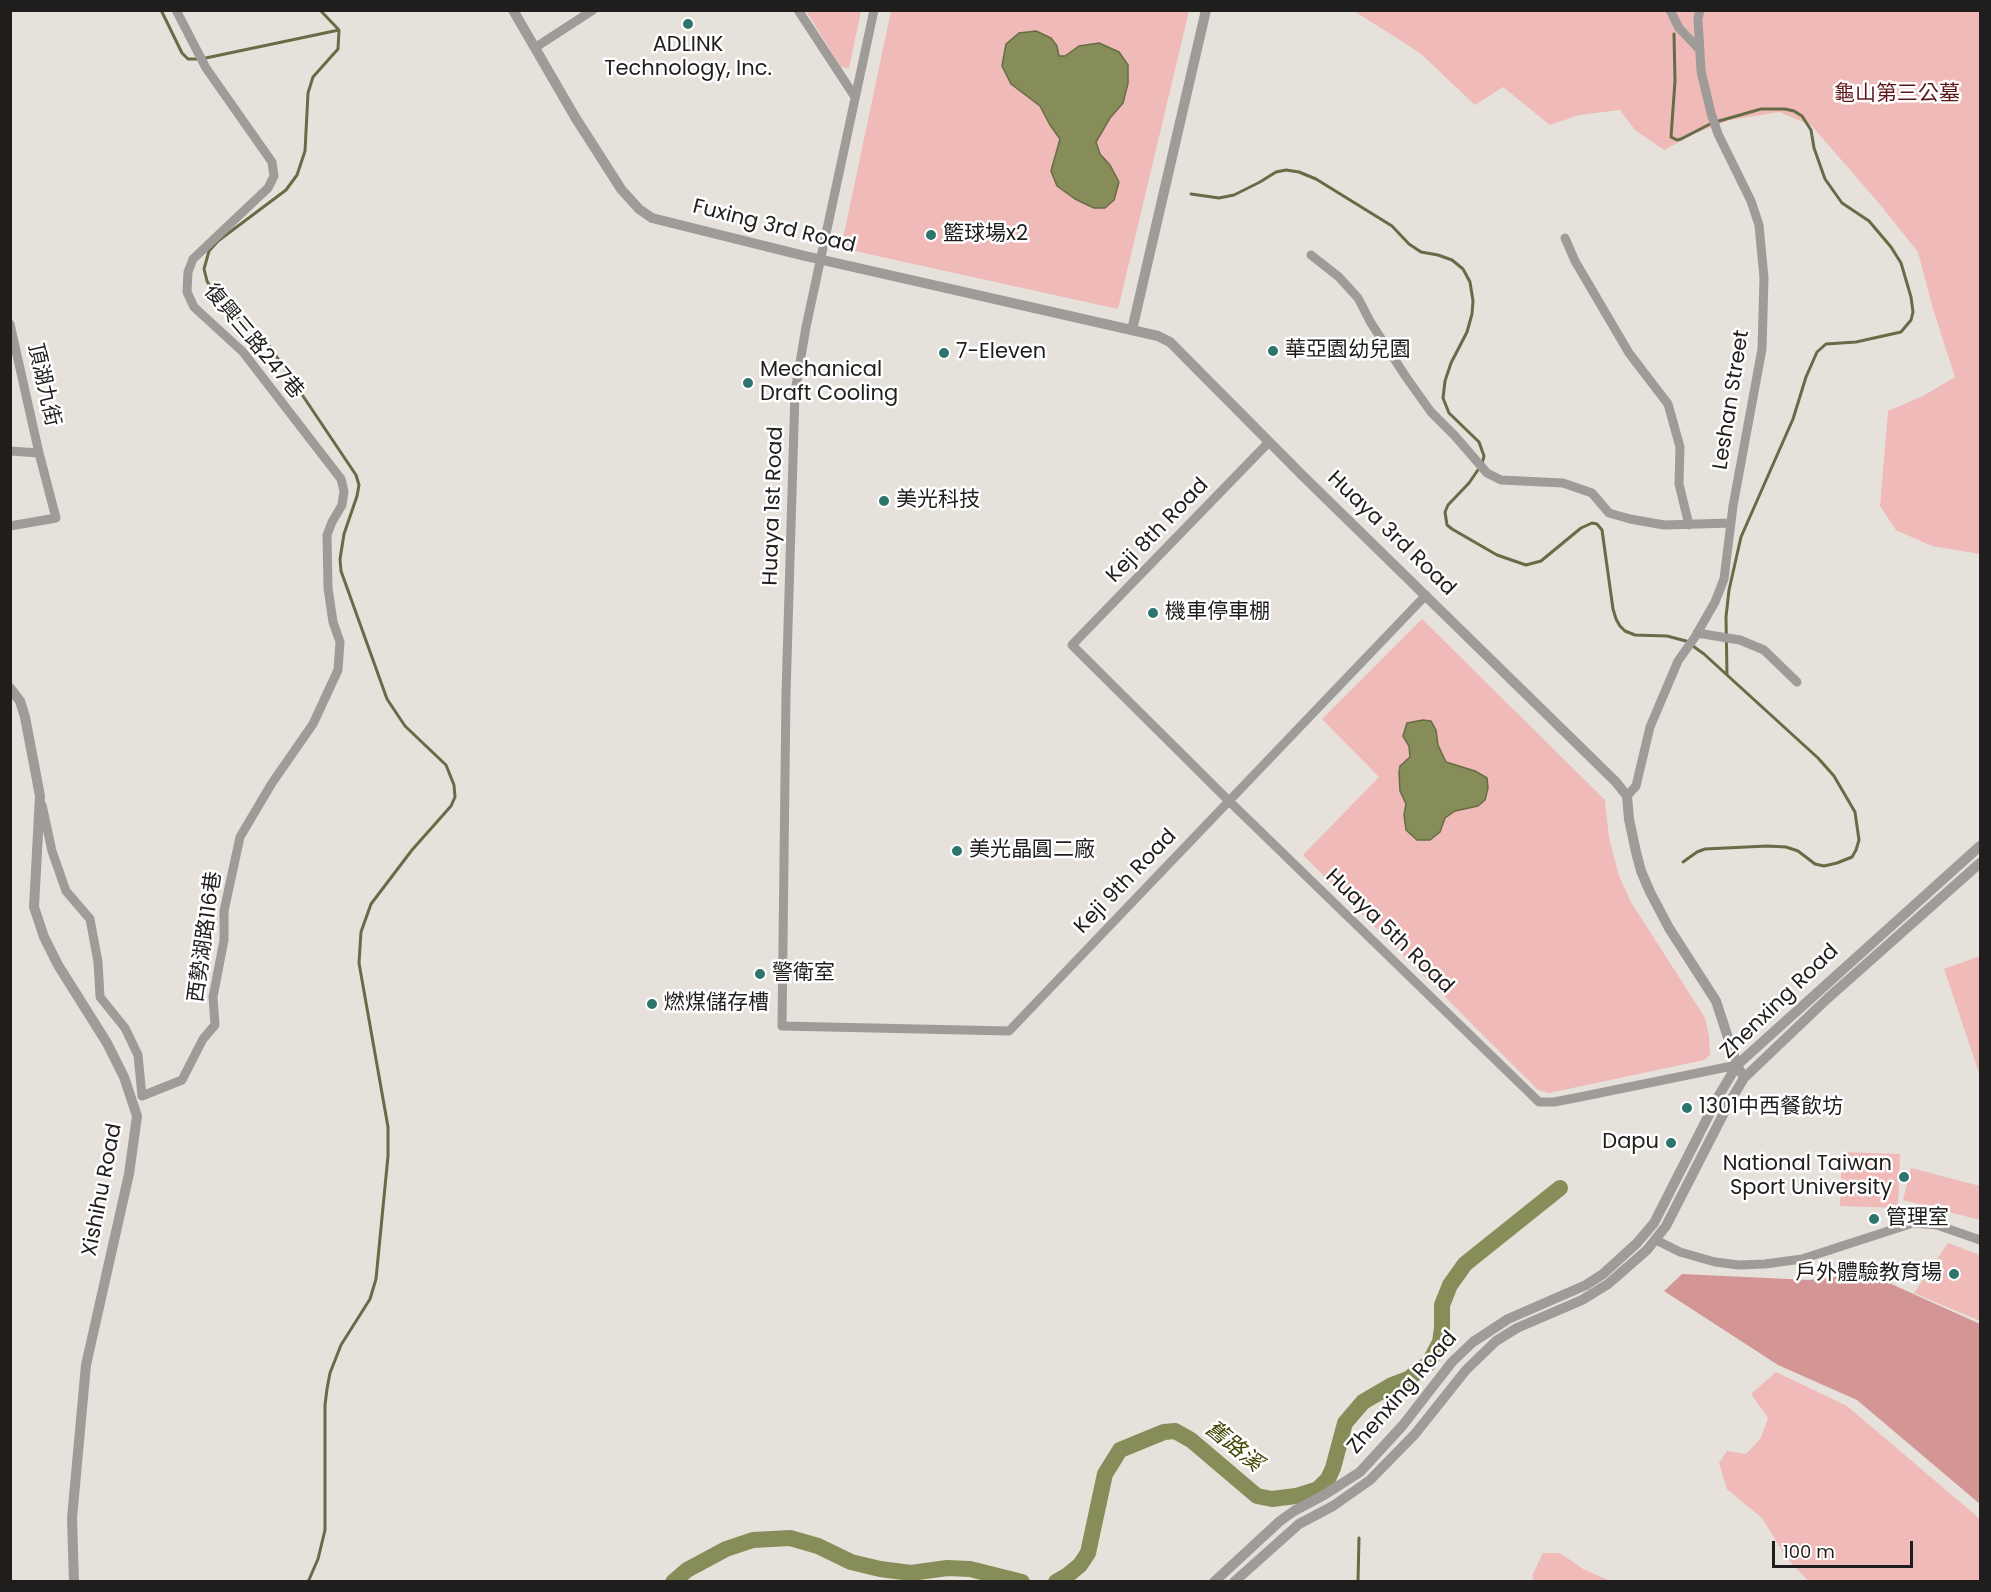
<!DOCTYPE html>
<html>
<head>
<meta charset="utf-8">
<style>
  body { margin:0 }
  #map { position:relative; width:1991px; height:1592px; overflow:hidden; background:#e6e1db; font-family:Poppins,sans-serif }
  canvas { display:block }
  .frame { position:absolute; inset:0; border:12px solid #201e1c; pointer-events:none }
  .scale { position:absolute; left:1772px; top:1541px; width:141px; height:27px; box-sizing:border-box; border:3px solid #201e1c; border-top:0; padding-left:8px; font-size:18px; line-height:21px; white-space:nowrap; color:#201e1c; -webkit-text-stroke:4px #fff; paint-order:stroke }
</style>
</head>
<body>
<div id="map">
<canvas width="1991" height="1592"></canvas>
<div class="frame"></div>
<div class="scale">100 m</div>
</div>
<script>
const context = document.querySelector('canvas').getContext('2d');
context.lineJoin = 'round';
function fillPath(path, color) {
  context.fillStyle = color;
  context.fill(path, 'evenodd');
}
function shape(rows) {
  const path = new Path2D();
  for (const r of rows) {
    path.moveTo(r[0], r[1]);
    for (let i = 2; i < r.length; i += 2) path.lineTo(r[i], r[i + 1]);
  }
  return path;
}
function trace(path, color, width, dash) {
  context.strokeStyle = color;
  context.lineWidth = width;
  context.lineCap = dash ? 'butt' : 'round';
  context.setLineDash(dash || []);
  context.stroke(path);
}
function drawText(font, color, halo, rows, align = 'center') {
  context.font = font + ' Poppins,"Noto Sans TC",sans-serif';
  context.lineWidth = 5;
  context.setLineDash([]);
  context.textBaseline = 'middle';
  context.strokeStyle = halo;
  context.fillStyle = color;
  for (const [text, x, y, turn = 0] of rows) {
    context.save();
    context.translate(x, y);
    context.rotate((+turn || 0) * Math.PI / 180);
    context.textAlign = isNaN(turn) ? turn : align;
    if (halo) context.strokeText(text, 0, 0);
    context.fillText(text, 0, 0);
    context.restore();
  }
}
fillPath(shape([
  [806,11,861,11,849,68,841,67],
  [891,11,1189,11,1118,309,841,248],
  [1354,11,1980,11,1980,554,1932,546,1896,530,1880,506,1888,411,1923,396,1955,377,1933,309,1918,252,1878,202,1811,125,1779,112,1730,120,1696,133,1664,150,1635,130,1620,110,1579,115,1550,125,1503,87,1475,105,1420,53],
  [1422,619,1605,800,1609,838,1619,876,1631,902,1705,1018,1709,1036,1710,1055,1704,1060,1549,1093,1538,1090,1303,855,1379,777,1322,719],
  [1980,956,1980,1076,1944,969],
  [1842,1152,1900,1154,1898,1208,1840,1206],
  [1911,1168,1980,1186,1980,1220,1903,1200],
  [1948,1243,1980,1255,1980,1321,1914,1293],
  [1776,1372,1847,1406,1980,1519,1980,1581,1808,1581,1786,1557,1762,1518,1727,1489,1719,1463,1727,1451,1746,1454,1761,1438,1768,1418,1751,1394],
  [1543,1553,1560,1553,1583,1569,1610,1581,1534,1581,1532,1576]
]), '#efbab8');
fillPath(shape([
  [1867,1273,1980,1324,1980,1504,1857,1400,1778,1365,1664,1291,1682,1274,1810,1280]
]), '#d39694');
const water = shape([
  [1036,31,1051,38,1057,46,1059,56,1065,56,1079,46,1099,43,1119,52,1128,65,1128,83,1123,103,1110,118,1096,142,1100,154,1110,165,1119,182,1114,200,1105,208,1094,208,1075,199,1057,186,1051,171,1060,139,1050,125,1040,106,1011,84,1002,66,1006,44,1019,33,1036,31],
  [1423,720,1431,721,1436,730,1438,745,1446,762,1475,771,1487,778,1488,788,1485,800,1478,806,1455,811,1445,818,1440,832,1430,840,1417,840,1406,830,1404,815,1406,804,1400,791,1399,773,1400,766,1410,757,1409,746,1403,736,1407,723,1423,720]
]);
fillPath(water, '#868d58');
trace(water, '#676c46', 1.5);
trace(shape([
  [161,10,182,53,188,59,201,59,339,30],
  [1674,34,1675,81,1671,137,1677,140,1681,139,1712,123,1761,109,1785,109,1794,111,1802,116,1811,130,1814,148,1825,179,1842,203,1869,221,1891,247,1901,263,1911,297,1913,312,1911,320,1901,332,1856,342,1826,344,1817,352,1806,377,1793,419,1741,537,1729,590,1726,617,1727,675],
  [1191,194,1219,198,1234,195,1260,182,1276,172,1286,170,1299,172,1316,179,1392,226,1409,244,1421,252,1438,255,1452,260,1463,269,1470,282,1473,301,1472,314,1467,332,1451,363,1445,381,1443,398,1449,413,1479,442,1484,456,1482,464,1469,483,1448,505,1445,512,1447,525,1452,529,1497,555,1526,565,1541,561,1581,528,1592,523,1597,524,1602,530,1613,609,1616,619,1620,626,1625,631,1635,635,1667,636,1686,641,1704,654,1818,758,1834,776,1855,812,1859,840,1856,850,1852,857,1837,863,1824,866,1815,864,1798,851,1786,847,1767,846,1705,849,1697,852,1683,862],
  [308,1582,318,1559,325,1530,325,1405,327,1389,330,1373,341,1345,370,1299,376,1279,388,1156,388,1127,359,963,361,932,371,904,412,850,451,806,455,797,454,785,446,765,405,726,387,699,341,571,340,559,344,534,357,496,359,485,356,475,262,335,221,306,207,281,204,269,209,251,218,241,286,190,297,175,305,151,308,93,313,77,338,49,339,30,320,10],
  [1358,1582,1359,1538]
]), '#676c46', 3);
trace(shape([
  [673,1582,687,1570,726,1549,753,1540,790,1538,818,1546,851,1562,880,1569,911,1573,947,1568,970,1569,1022,1582],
  [1056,1582,1068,1575,1080,1565,1088,1553,1105,1474,1120,1450,1164,1432,1175,1431,1191,1440,1257,1496,1272,1499,1296,1496,1318,1489,1328,1479,1333,1468,1345,1423,1363,1402,1392,1385,1408,1379,1429,1363,1440,1342,1442,1328,1442,1305,1450,1285,1465,1264,1560,1188]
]), '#868d58', 16);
trace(shape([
  [798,10,855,97],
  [874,10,806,327,795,392,786,694,782,1026,1009,1031,1426,595],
  [1670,10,1679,28,1700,50],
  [536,47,593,10],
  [1565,238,1575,261,1629,353,1668,404,1680,447,1679,484,1689,525],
  [1311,255,1339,277,1358,298,1371,323,1406,377,1431,412,1455,436,1487,473,1501,480,1563,483,1592,493,1609,513,1630,519,1664,525,1731,523],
  [10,324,39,453,56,518,10,526],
  [1269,442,1072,645,1229,801,1539,1102,1554,1102,1580,1097,1737,1065],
  [10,451,39,453],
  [1697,633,1740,640,1764,650,1797,682],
  [1627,796,1636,786,1650,727,1678,661,1695,637,1715,602,1724,579,1733,506,1762,349,1764,278,1759,225,1751,201,1718,134,1711,113,1701,71,1698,19,1700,10],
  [42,805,52,851,66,891,90,919,98,962,100,997,125,1028,138,1055,142,1096,182,1080,203,1039,215,1025,213,997,224,940,224,911,240,837,272,783,313,724,338,670,340,642,333,622,328,588,327,535,332,522,342,505,344,491,341,479,243,352,194,307,187,292,188,272,193,259,268,188,274,176,272,162,206,68,176,10],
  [1656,1240,1680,1252,1715,1262,1739,1265,1765,1264,1802,1259,1913,1223,1937,1225,1980,1240]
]), '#9e9b99', 9);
trace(shape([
  [513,10,575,117,621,189,639,209,652,218,805,256,1158,336,1170,342,1303,476,1616,782,1627,796,1629,819,1636,852,1641,871,1650,892,1669,928,1716,1001,1737,1065,1744,1078],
  [1132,330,1206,10],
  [10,688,20,701,25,717,40,796,34,907,44,937,58,965,107,1043,124,1077,137,1116,129,1174,86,1365,72,1518,74,1582],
  [1214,1582,1280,1521,1294,1511,1324,1495,1360,1472,1403,1425,1452,1362,1473,1342,1508,1319,1586,1285,1603,1274,1637,1243,1654,1223,1718,1097,1737,1065,1980,846],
  [1234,1582,1299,1524,1333,1506,1370,1480,1415,1434,1466,1370,1496,1341,1517,1328,1582,1300,1608,1284,1647,1250,1666,1226,1729,1103,1744,1078,1828,998,1980,863]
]), '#9e9b99', 10);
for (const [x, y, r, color] of [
  [688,24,6,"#2d746c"],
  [931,235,6,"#2d746c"],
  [1273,351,6,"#2d746c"],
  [944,353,6,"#2d746c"],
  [748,383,6,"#2d746c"],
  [884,501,6,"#2d746c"],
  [1153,613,6,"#2d746c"],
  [957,851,6,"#2d746c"],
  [760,974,6,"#2d746c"],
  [652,1004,6,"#2d746c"],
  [1687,1108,6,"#2d746c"],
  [1671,1143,6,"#2d746c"],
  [1904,1177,6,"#2d746c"],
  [1874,1219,6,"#2d746c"],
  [1954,1274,6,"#2d746c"]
]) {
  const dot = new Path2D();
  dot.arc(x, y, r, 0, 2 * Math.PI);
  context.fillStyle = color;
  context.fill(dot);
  trace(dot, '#fff', 2);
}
drawText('21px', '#201e1c', '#fff', [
  ["ADLINK",688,46,"center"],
  ["Technology, Inc.",688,70,"center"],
  ["籃球場x2",943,235],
  ["華亞園幼兒園",1285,351],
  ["7-Eleven",956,353],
  ["Mechanical",760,371],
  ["Draft Cooling",760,395],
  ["美光科技",896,501],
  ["機車停車棚",1165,613],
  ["美光晶圓二廠",969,851],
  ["警衛室",772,974],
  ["燃煤儲存槽",664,1004],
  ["1301中西餐飲坊",1699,1108],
  ["Dapu",1659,1143,"right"],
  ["National Taiwan",1892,1165,"right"],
  ["Sport University",1892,1189,"right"],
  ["管理室",1886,1219],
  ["戶外體驗教育場",1942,1274,"right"]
], 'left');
drawText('21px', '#5d151a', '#fff', [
  ["龜山第三公墓",1897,95]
]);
drawText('21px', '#201e1c', '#fff', [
  ["Fuxing 3rd Road",774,227,14],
  ["復興三路247巷",253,342,50],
  ["頂湖九街",43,385,77],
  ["Leshan Street",1732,400,-81],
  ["Huaya 1st Road",774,506,-88],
  ["Keji 8th Road",1158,531,-46],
  ["Huaya 3rd Road",1391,534,44],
  ["Keji 9th Road",1126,882,-46],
  ["Huaya 5th Road",1389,932,44],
  ["西勢湖路116巷",206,937,-82],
  ["Zhenxing Road",1780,1002,-44],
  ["Xishihu Road",103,1190,-79],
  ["Zhenxing Road",1403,1393,-49]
]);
drawText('italic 22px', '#404503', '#fff', [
  ["舊路溪",1233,1447,39]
]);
</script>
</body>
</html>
